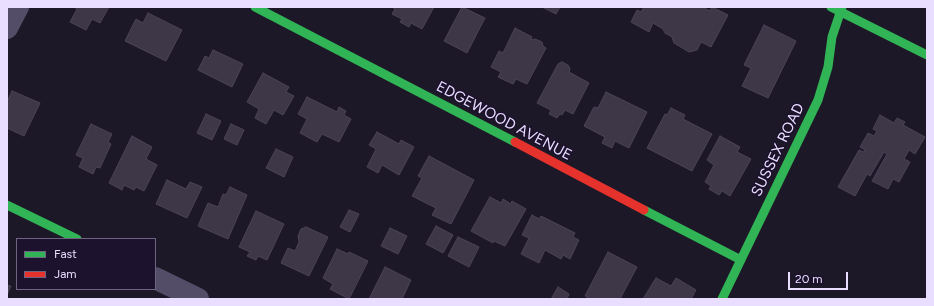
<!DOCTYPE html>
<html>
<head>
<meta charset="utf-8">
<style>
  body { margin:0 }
  #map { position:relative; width:934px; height:306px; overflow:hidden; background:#1d1827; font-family:Figtree,sans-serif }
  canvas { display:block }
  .frame { position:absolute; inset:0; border:8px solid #e9deff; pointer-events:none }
  .legend { position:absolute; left:16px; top:238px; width:140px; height:52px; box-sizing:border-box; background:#1c122d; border:1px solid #6e6481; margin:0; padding:5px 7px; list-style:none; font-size:12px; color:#e9deff }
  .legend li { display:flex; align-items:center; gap:8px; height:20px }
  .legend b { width:20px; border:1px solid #6e6481 }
  .scale { position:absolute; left:788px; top:272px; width:60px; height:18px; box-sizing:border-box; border:2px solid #e9deff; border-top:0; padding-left:5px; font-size:12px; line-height:14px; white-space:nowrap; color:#e9deff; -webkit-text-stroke:3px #1c122d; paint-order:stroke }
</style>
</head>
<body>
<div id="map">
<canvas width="934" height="306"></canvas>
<div class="frame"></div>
<ul class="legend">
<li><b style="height:5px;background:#30b455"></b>Fast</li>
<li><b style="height:5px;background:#e5322d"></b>Jam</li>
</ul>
<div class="scale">20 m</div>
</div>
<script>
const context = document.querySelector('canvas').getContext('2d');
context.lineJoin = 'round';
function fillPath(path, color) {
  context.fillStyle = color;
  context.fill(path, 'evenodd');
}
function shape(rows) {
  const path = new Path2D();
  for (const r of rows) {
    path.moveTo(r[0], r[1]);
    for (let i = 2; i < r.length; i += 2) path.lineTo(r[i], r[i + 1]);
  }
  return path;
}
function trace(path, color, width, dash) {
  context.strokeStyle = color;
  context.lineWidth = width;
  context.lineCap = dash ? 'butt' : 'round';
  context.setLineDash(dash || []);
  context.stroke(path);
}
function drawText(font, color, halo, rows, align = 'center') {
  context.font = font + ' Figtree,sans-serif';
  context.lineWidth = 3;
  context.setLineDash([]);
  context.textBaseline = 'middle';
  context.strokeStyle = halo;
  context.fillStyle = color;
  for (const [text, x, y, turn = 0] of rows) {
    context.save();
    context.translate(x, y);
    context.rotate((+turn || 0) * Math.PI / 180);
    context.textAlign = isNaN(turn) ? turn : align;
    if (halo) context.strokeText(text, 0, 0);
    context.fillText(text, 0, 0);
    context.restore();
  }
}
const building = shape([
  [74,7,109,7,100,23,92,19,86,30,70,22,77,9,74,7],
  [392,7,434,7,422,29,411,23,409,27,400,22,402,19,392,14,395,9,392,7],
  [462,7,485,18,467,53,444,41,462,7],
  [542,7,560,7,556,14,542,7],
  [644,7,702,7,710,11,712,7,728,15,711,47,701,42,697,50,689,52,674,43,672,37,665,33,663,29,653,23,649,32,631,22,637,10,641,12,644,7],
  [148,13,182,30,166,61,125,41,136,19,143,23,148,13],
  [764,25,796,41,768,98,742,86,751,68,744,65,764,25],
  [515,28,532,37,530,40,535,39,542,42,543,46,546,48,527,84,516,79,513,84,498,77,501,72,491,67,499,51,503,53,515,28],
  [213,50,243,64,232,87,198,70,205,56,209,58,213,50],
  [562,62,568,65,570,69,569,72,589,83,573,114,565,110,562,115,560,114,557,118,549,114,551,110,537,103,558,64,562,62],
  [263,73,289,87,286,92,294,96,283,115,274,110,266,124,255,118,259,109,247,102,263,73],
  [12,91,40,103,24,136,7,128,7,102,12,91],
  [606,92,647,112,629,148,615,141,612,148,602,143,605,137,584,126,594,107,598,108,606,92],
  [307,97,337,112,339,107,346,111,344,115,351,119,339,142,322,134,317,142,300,133,307,119,298,114,307,97],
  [671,108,685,115,683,119,712,134,692,171,647,148,665,114,667,115,671,108],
  [206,114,221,121,212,140,197,133,206,114],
  [880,115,894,123,897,118,905,122,903,125,925,137,915,154,909,150,904,159,910,162,899,182,893,179,888,189,872,181,887,154,884,152,870,176,867,174,855,196,838,187,859,150,864,152,865,150,860,147,868,133,874,136,877,131,873,129,880,115],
  [91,124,112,134,108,142,111,144,100,168,96,167,93,174,79,167,83,158,76,155,91,124],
  [231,124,244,130,237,145,224,139,231,124],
  [377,132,399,144,401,140,414,147,399,175,382,165,378,173,367,167,376,149,369,145,377,132],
  [132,136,152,147,146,159,157,165,144,191,136,187,134,190,124,185,122,190,109,183,132,136],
  [720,136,740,147,737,152,751,159,730,196,722,191,719,195,709,189,711,186,705,182,714,165,707,160,720,136],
  [276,149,293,157,284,177,266,168,276,149],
  [429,156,474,180,451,224,432,215,436,208,412,196,422,178,418,176,429,156],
  [167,180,186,189,190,182,202,187,187,218,156,204,167,180],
  [230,187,247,195,228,239,198,226,208,203,218,207,223,194,226,195,230,187],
  [490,197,501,203,503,199,511,204,512,201,526,209,505,246,494,241,493,243,471,231,490,197],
  [349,210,359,214,350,232,340,227,349,210],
  [256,211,284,224,267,260,258,256,256,260,247,256,250,252,239,247,256,211],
  [532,215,539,219,541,216,575,233,573,237,579,240,570,259,563,255,561,259,545,250,539,263,521,254,529,238,522,235,532,215],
  [436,226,453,235,443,253,426,244,436,226],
  [306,227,328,237,309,276,281,263,288,248,295,251,299,242,298,236,301,229,306,227],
  [390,228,407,236,398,254,381,246,390,228],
  [458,237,479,247,469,267,448,256,458,237],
  [337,249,348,254,349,252,368,261,349,299,330,289,333,284,323,278,337,249],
  [608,252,637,267,620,299,590,299,585,296,608,252],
  [385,267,411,280,402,299,369,299,385,267],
  [656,278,671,286,676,278,696,290,691,299,643,299,656,278],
  [7,285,11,286,7,295,7,285],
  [558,287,569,294,567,299,551,299,558,287]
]);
fillPath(building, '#3d3748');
trace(building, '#4c4359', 1);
trace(shape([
  [7,28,18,7],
  [155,278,198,299]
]), '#534d67', 22);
trace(shape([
  [255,7,515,142],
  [831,7,927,55],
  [7,205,77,239],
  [644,210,741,260],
  [722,299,818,100,828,67,832,37,842,7]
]), '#30b455', 9);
trace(shape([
  [515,142,644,210]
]), '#e5322d', 9);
drawText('15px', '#e9deff', '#1c122d', [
  ["EDGEWOOD AVENUE",504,121,28],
  ["SUSSEX ROAD",778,150,-64]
]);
</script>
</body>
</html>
